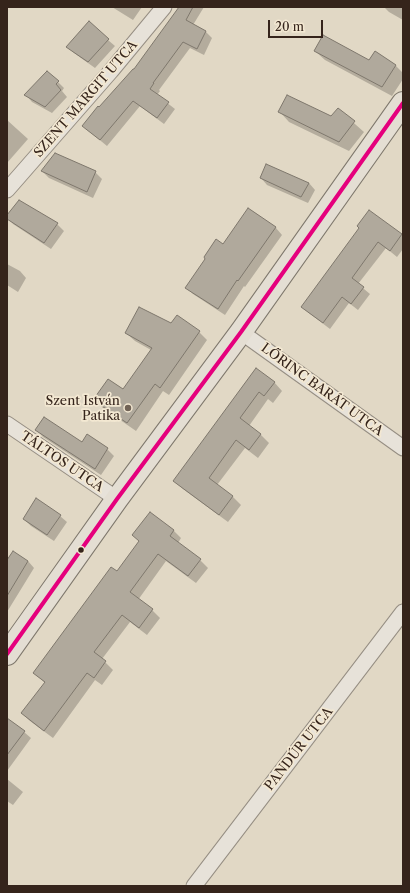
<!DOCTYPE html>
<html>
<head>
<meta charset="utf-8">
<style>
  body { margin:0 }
  #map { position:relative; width:410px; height:893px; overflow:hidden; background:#e1d8c5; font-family:"Libre Caslon Text",serif }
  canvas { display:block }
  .frame { position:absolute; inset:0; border:8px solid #35241b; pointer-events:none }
  .scale { position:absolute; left:268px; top:20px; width:55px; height:18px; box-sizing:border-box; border:2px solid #35241b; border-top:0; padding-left:5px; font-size:12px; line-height:14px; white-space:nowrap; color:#35241b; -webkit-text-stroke:3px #f3e8d2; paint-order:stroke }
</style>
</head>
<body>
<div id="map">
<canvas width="410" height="893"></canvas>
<div class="frame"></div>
<div class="scale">20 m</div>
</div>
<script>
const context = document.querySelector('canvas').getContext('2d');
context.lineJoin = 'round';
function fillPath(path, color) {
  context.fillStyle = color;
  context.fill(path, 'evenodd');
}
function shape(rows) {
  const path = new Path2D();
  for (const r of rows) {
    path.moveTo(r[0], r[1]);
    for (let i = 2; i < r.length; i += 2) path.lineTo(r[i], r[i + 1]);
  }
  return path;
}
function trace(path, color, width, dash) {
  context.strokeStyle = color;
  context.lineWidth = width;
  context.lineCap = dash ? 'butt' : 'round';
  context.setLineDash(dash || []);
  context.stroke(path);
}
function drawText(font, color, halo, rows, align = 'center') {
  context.font = font + ' "Libre Caslon Text",serif';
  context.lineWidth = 3.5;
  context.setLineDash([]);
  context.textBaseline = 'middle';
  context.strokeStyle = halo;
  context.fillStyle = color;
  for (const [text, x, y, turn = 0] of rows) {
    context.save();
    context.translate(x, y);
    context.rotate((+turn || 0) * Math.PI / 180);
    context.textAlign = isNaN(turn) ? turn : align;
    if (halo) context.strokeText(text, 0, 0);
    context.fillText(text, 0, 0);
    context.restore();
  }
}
fillPath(shape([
  [112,7,142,7,133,20],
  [180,7,204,7,193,25,206,32,212,38,204,55,190,48,159,90,160,91,157,95,175,109,164,124,140,106,107,146,90,132,99,108,134,71],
  [384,7,403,7,403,20,389,12],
  [108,40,115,46,95,68,74,53,67,47],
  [315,51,370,61,375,53,396,66,403,73,403,79,392,96,325,60],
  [58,82,64,88,62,91,67,97,52,113,32,102,26,95],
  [338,109,364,132,349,151,289,122,280,112,332,117],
  [7,120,28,139,7,163],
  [42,171,95,172,102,179,93,198,49,178],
  [261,178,309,183,315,190,308,203,267,185],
  [249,209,276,228,282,235,245,287,244,286,225,315,193,294,187,288,224,245],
  [369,211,403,236,403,249,397,257,386,248,358,284,370,294,358,310,349,303,330,329,309,313,302,307,360,228],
  [7,217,57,224,64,231,51,249,13,224],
  [7,264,20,271,26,278,18,292,7,285],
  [171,325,199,332,207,340,169,395,163,391,136,431,103,408,94,400,124,390,151,350,135,341,126,333],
  [256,369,274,382,282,391,273,403,268,399,249,426,261,435,269,443,258,458,245,448,217,485,233,497,241,505,228,522,183,489,174,481],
  [37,430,107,449,114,456,101,475,43,437],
  [150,513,174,531,181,538,178,543,200,560,208,568,196,583,166,561,138,600,152,610,160,618,147,635,130,622,102,659,113,670,102,685,95,680,53,738,30,721,22,713,45,683,34,673,117,572,140,542],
  [60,516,67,522,54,541,31,526,24,519],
  [7,560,28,561,34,568,7,612],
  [7,719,24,732,31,738,7,771],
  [7,779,23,792,13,805,7,801]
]), '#0003');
const building = shape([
  [179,7,193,7,186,20,206,31,197,49,183,42,153,83,154,83,150,89,169,102,157,118,133,101,100,140,82,126,98,106,99,107,133,69,134,69,179,7],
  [89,21,109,39,88,62,66,47,89,21],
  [323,35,369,60,375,51,396,65,382,87,314,51,323,35],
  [47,71,59,81,56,84,61,90,45,107,24,95,47,71],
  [287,95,331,116,338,108,355,121,339,142,278,112,287,95],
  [55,153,96,171,87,192,41,171,55,153],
  [266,164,309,183,301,197,260,178,266,164],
  [19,200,58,223,44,243,7,219,7,215,19,200],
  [248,208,276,227,238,281,237,280,218,309,185,288,205,259,204,257,216,239,223,244,248,208],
  [369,210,402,234,390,251,378,242,352,278,364,287,351,304,342,297,323,323,301,307,359,228,357,226,369,210],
  [139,307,171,323,177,315,200,331,160,388,155,384,127,423,93,400,108,379,123,389,152,348,125,333,139,307],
  [256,368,275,382,264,396,259,392,240,418,261,434,249,450,236,440,209,478,233,496,219,515,173,481,256,368],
  [44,417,82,442,87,434,108,448,95,469,35,430,44,417],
  [36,498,61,515,47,535,23,519,36,498],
  [150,512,174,530,170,536,201,559,188,576,158,554,130,592,153,609,139,628,122,615,94,652,106,661,94,678,87,673,44,731,21,713,45,682,33,673,111,567,117,571,139,541,132,535,150,512],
  [13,551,28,561,7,596,7,560,13,551],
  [7,718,25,731,7,755,7,718]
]);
fillPath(building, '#b0a99c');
trace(building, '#7e776c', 1);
const street = shape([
  [7,190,111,71,164,7],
  [241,332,403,448],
  [7,424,117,499],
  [194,886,403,612]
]);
const primary = shape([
  [7,654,117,499,241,332,403,103]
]);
trace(street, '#968e83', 17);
trace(primary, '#7e776c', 24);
trace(street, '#e7e2d9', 15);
trace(primary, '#e4ded3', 22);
trace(shape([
  [7,654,117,499,241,332,403,103]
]), '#e5007d', 4);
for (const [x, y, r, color] of [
  [128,408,4,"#716356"],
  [81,550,3.5,"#35241b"]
]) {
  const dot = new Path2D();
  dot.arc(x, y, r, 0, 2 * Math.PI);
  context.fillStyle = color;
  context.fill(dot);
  trace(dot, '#f3e8d2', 1.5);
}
drawText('13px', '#35241b', '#f3e8d2', [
  ["SZENT MARGIT UTCA",86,99,-49],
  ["LŐRINC BARÁT UTCA",322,390,36],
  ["TÁLTOS UTCA",62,462,34],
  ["PANDÚR UTCA",299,749,-52]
]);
drawText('13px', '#35241b', '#f3e8d2', [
  ["Szent István",120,401],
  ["Patika",120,416]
], 'right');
</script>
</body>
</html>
